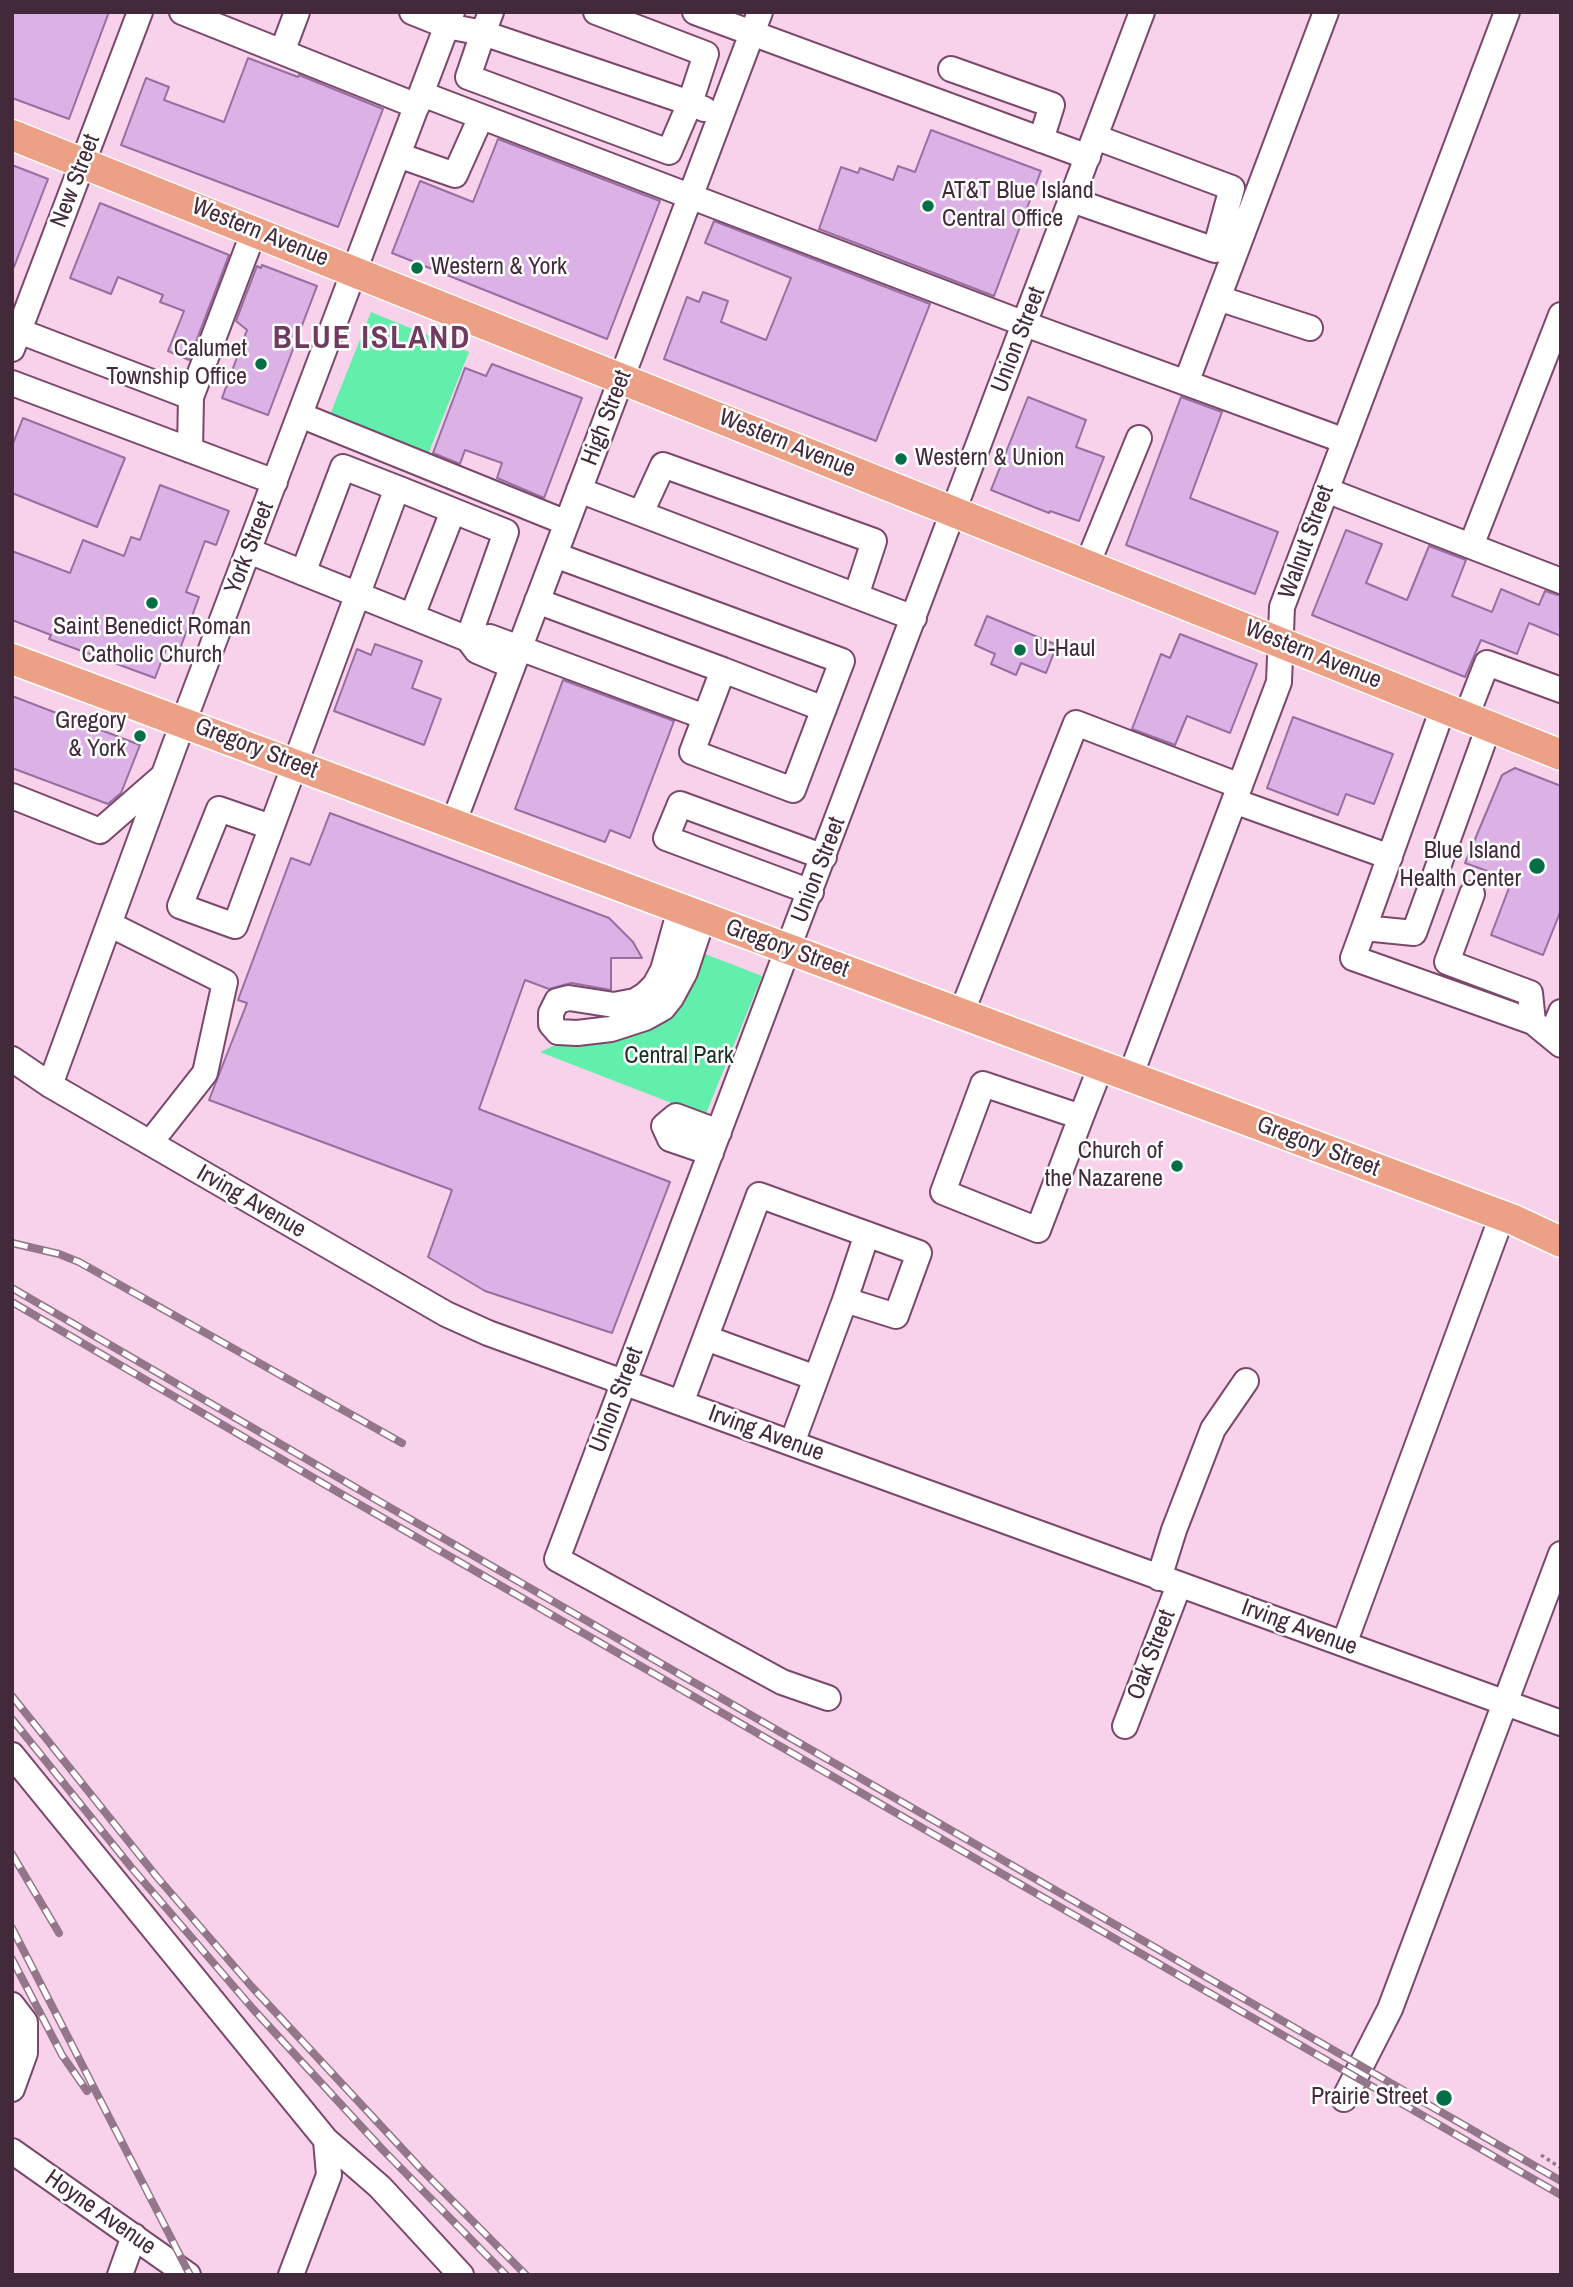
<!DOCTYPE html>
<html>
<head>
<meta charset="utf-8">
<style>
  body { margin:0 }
  #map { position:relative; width:1573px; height:2287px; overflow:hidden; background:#f7d2ea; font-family:"Archivo Narrow",sans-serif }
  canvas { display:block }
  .frame { position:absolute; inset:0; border:14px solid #422a3a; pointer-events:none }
</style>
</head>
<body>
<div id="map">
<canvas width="1573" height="2287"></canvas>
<div class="frame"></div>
</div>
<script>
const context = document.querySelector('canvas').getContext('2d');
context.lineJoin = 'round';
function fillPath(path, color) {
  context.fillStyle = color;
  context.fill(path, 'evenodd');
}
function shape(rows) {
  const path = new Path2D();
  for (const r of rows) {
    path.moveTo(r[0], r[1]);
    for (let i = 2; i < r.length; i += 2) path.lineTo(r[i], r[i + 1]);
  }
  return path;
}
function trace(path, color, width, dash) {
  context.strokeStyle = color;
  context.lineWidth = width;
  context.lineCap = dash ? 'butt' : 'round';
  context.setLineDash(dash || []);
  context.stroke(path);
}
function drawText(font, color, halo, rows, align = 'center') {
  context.font = font + ' "Archivo Narrow",sans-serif';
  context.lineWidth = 5;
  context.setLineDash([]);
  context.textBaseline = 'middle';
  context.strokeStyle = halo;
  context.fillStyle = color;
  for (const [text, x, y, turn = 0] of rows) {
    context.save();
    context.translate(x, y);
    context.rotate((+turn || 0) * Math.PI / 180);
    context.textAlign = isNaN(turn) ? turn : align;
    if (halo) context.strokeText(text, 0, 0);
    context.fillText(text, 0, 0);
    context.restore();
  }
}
fillPath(shape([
  [371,312,469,352,427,457,329,417],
  [700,952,762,976,705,1116,540,1052,560,1043,593,1044,622,1039,647,1025]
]), '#61efab');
const building = shape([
  [12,12,109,12,69,119,12,98,12,12],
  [248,58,298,77,299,75,383,109,338,227,121,145,146,78,169,87,164,100,224,122,248,58],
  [931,130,1041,171,994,296,819,229,841,167,858,173,860,168,893,180,898,166,915,172,931,130],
  [498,139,660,201,607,339,392,253,420,181,473,202,498,139],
  [12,165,48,179,14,267,12,267,12,165],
  [100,203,229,255,189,360,168,351,184,311,160,302,163,295,118,277,111,294,70,278,100,203],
  [714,221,930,304,876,441,664,359,687,297,699,302,703,292,728,301,721,322,766,340,791,278,705,243,714,221],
  [262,265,317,286,268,415,222,398,247,330,236,321,257,266,261,268,262,265],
  [492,364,582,398,544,498,497,478,502,463,465,450,460,464,433,453,465,368,486,376,492,364],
  [1028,397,1086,420,1076,447,1104,457,1079,521,1050,511,1049,513,991,490,1028,397],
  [1181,397,1222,412,1190,498,1278,532,1255,594,1126,545,1181,397],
  [23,418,125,458,97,527,12,493,12,446,23,418],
  [160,485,229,511,216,545,205,541,186,592,199,597,180,649,168,644,155,678,49,639,51,635,12,620,12,551,70,573,83,540,124,556,131,537,140,540,160,485],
  [1346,530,1382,544,1366,583,1407,600,1429,546,1466,560,1452,596,1492,612,1501,589,1539,605,1545,591,1561,596,1561,636,1529,623,1517,654,1481,640,1465,677,1312,615,1346,530],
  [987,616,1057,645,1046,673,1021,663,1016,675,991,664,995,654,975,645,987,616],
  [1180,634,1257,664,1230,733,1187,716,1175,745,1132,729,1161,654,1170,658,1180,634],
  [375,644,422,661,412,688,441,699,424,745,334,711,357,649,371,655,375,644],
  [563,680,674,721,630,838,610,830,605,842,515,809,563,680],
  [12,696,140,745,121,793,108,804,12,768,12,696],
  [1293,717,1393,754,1374,804,1346,794,1338,815,1267,788,1293,717],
  [1515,768,1561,786,1561,910,1543,955,1491,935,1512,880,1465,863,1502,775,1515,768],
  [330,813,609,918,633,942,642,958,611,958,611,990,571,983,549,989,525,980,479,1109,670,1182,612,1333,485,1291,428,1257,452,1190,209,1100,247,1003,238,1000,291,858,310,865,330,813]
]);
fillPath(building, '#dcb1e6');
trace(building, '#966fa0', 2);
const minor = shape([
  [182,12,417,106],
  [412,12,447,26,483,33,491,12],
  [596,12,706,54,690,103,704,109],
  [695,12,1088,157],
  [483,33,690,103,669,152,468,77,483,33],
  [282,52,297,12],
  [951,69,1052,105,1041,140],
  [422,94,1025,324,1345,441],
  [398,155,455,175,481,117],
  [1072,200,1215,250,1232,188,1095,137],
  [1218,298,1310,328],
  [19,331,191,397,190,450],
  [12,349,140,12],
  [12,383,275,482],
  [1186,383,1326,12],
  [191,397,254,231],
  [300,415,567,523],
  [579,490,914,618],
  [1326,490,1561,581],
  [641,513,663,465,874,541,856,596],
  [1471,546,1561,315],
  [249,551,468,639,490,637,705,717],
  [1087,565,1139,438],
  [303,573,343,467,397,488],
  [537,601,723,670,692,752,793,790,842,661,555,555],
  [412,616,453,511],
  [468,639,477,651,512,666],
  [723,670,824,709],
  [1443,708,1364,928,1414,933,1489,726],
  [1466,717,1487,663,1561,690],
  [12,796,100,831,163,776],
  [1234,801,1390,857],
  [453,824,760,12],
  [271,827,219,809,180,906,235,926,397,488,506,532,468,639],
  [811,892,666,838,680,804,824,857],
  [1472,894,1447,962,1530,993,1533,1022],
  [675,908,677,920,663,970,655,985,646,994,635,1001,614,1005,569,998,557,1001,551,1013,551,1024,558,1032,577,1033,611,1029,645,1018,663,1008,671,998,685,972,703,918],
  [109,924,225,982,205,1073,150,1143],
  [1364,928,1353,958,1533,1022,1561,1045],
  [961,1014,1076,723,1240,786],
  [1551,1036,1561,1012],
  [12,1059,50,1085,446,1314,488,1333,1561,1723],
  [1130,1077,1279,682,1282,607,1507,12],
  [50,1085,174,747,452,12],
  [1081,1117,983,1084,943,1192,1038,1230,1081,1117,1101,1066],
  [711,1153,670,1139,664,1126,676,1116,719,1132],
  [845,1300,867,1234],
  [706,1338,816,1378],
  [681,1403,759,1195,919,1253,896,1316,845,1300,792,1443],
  [1159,1578,1174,1530,1213,1429,1246,1381],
  [1344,1644,1502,1216],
  [828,1698,782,1682,557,1559,1142,12],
  [1125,1726,1179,1585],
  [12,1755,326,2140,329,2175,291,2275],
  [12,2005,25,2022,25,2053,12,2089],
  [1344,2099,1390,2009,1561,1554],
  [326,2140,380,2187,461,2275],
  [12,2151,188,2275],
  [120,2275,134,2236]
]);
const major = shape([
  [12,135,1561,755],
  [12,659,1514,1220,1561,1242]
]);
trace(minor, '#7b476b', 28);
trace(major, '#fff', 33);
trace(shape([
  [1541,2155,1561,2168]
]), '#96788c', 3.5, [3.5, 3.5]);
trace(minor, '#fff', 24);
trace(major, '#eca186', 30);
const rail = shape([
  [12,1243,59,1254,79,1262,402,1443],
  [12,1288,382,1503,1561,2181],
  [12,1302,343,1495,1561,2195],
  [12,1696,157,1877,252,1987,422,2170,526,2275],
  [12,1719,131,1867,253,2009,382,2149,506,2275],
  [12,1854,59,1933],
  [12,1928,190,2275],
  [12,1959,62,2055,87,2091]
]);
trace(rail, '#94768a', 8);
trace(rail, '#fff', 5, [16]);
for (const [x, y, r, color] of [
  [928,206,7,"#046f47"],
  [417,268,7,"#046f47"],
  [261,364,7,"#046f47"],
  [901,459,7,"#046f47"],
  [152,603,7,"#046f47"],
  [1020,650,7,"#046f47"],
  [140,736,7,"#046f47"],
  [1537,866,9,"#046f47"],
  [1177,1166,7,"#046f47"],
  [1444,2098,9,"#046f47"]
]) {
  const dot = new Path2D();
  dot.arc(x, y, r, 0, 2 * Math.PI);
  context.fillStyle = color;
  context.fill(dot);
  trace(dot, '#fff', 2.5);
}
drawText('24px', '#422a3a', '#fff', [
  ["New Street",76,181,-69],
  ["Western Avenue",260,233,22],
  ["Union Street",1019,340,-69],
  ["High Street",607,418,-69],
  ["Western Avenue",787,444,22],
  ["Walnut Street",1307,542,-70],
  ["York Street",250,548,-69],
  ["Western Avenue",1313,655,22],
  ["Gregory Street",256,749,21],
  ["Union Street",819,870,-69],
  ["Gregory Street",787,949,20],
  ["Gregory Street",1318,1147,21],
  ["Irving Avenue",251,1202,30],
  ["Union Street",617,1400,-69],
  ["Irving Avenue",766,1434,20],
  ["Irving Avenue",1299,1628,20],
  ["Oak Street",1152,1655,-69],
  ["Hoyne Avenue",100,2213,35]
]);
drawText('24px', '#422a3a', '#fff', [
  ["AT&T Blue Island",942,192,"left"],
  ["Central Office",942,220,"left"],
  ["Western & York",431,268,"left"],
  ["Calumet",247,350],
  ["Township Office",247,378],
  ["Western & Union",915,459,"left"],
  ["Saint Benedict Roman",152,628,"center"],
  ["Catholic Church",152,656,"center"],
  ["U-Haul",1034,650,"left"],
  ["Gregory",126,722],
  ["& York",126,750],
  ["Blue Island",1521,852],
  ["Health Center",1521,880],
  ["Church of",1163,1152],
  ["the Nazarene",1163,1180],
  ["Prairie Street",1428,2098]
], 'right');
drawText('24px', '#193124', '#fff', [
  ["Central Park",679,1057]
]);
context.letterSpacing = '2px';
drawText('bold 32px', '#6f3c60', '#fff', [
  ["BLUE ISLAND",372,339]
]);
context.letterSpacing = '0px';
</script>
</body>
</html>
